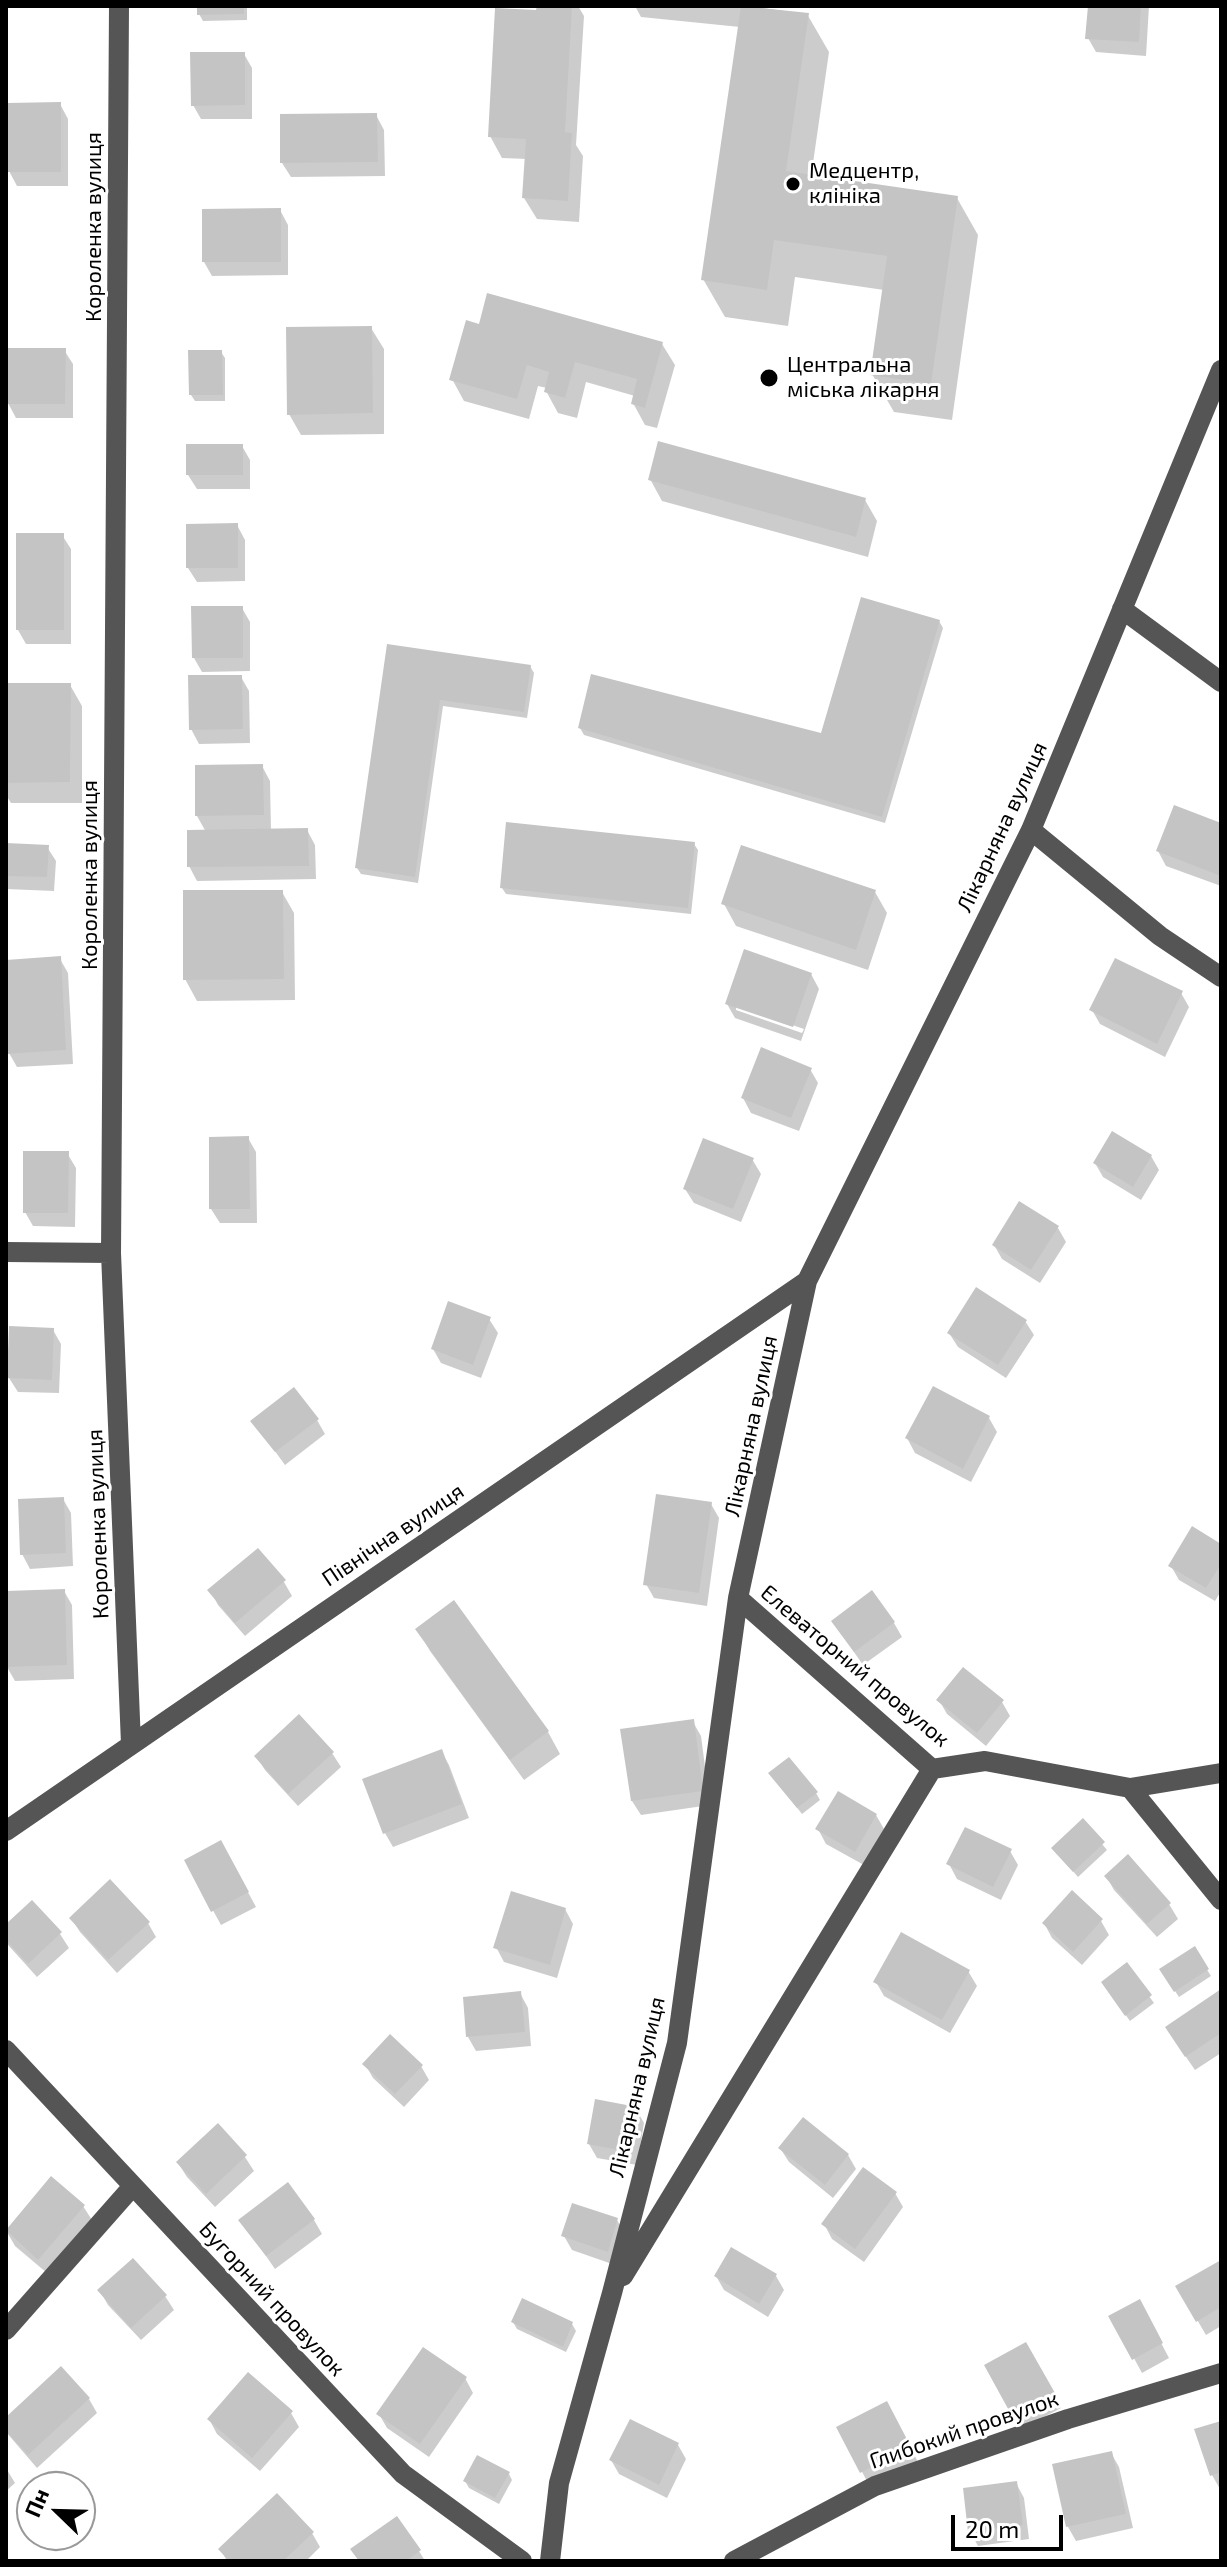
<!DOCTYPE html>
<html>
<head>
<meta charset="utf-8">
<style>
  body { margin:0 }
  #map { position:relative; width:1227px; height:2567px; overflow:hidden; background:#fff; font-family:"Exo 2",sans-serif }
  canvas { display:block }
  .frame { position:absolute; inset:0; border:8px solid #000; pointer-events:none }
  .north { position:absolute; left:16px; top:2471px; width:80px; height:80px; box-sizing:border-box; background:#fff; border:2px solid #999; border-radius:50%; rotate:293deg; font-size:22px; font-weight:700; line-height:32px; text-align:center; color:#000 }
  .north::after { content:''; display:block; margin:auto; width:28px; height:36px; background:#000; clip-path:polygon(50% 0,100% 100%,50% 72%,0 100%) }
  .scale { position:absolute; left:951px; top:2515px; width:112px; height:36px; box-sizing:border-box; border:4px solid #000; border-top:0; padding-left:10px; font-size:24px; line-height:28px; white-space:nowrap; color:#000; -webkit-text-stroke:6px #fff; paint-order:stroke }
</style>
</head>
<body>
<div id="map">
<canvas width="1227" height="2567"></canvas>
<div class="frame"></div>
<div class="north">Пн</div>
<div class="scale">20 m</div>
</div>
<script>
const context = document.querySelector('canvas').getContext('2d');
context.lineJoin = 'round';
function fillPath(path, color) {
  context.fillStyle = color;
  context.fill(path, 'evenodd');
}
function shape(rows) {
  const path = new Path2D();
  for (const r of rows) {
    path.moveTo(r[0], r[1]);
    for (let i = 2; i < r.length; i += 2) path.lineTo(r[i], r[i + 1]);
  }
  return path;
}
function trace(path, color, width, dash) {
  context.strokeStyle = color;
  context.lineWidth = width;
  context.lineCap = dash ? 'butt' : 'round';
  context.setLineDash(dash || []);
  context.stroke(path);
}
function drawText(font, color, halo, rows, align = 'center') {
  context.font = font + ' "Exo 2",sans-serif';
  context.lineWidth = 6;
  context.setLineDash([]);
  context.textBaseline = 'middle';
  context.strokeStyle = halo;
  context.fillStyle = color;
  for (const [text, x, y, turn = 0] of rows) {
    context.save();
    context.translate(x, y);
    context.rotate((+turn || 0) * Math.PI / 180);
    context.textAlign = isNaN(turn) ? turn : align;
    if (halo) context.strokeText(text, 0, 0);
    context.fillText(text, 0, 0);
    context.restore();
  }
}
fillPath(shape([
  [199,6,247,6,247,20,203,21,199,14],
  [539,6,578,6,584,16,576,145,583,156,579,222,537,219,524,198,527,159,502,158,490,136],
  [635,6,747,6,807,14,829,52,811,177,957,198,978,235,952,420,894,412,872,374,884,290,795,277,788,326,725,317,703,279,740,27,641,17],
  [1090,6,1149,6,1146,56,1096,52,1088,38],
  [244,54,252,68,252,119,201,119,193,105],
  [60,104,68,119,68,186,17,186,9,171],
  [376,115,384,130,385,176,291,177,282,163],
  [280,210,288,225,288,275,212,276,204,262],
  [480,326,662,344,675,365,657,428,645,425,633,403,635,396,586,382,577,418,558,413,546,391,547,388,538,386,529,419,464,401,452,379],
  [371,328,384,349,384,434,301,435,289,414],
  [64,350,73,364,73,418,16,418,8,403],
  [221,352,225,358,225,401,195,401,191,395],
  [242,446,250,460,250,489,197,489,188,475],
  [650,479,865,500,877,521,868,557,662,501],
  [237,525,245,540,245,581,197,582,188,568],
  [62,535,71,549,71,644,26,644,18,630],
  [242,608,250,622,250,671,202,672,194,658],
  [939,621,943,628,885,823,584,735,580,728,823,735],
  [389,646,530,666,534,673,527,718,443,706,418,883,361,874,357,868],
  [241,677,249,691,250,743,199,744,191,729],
  [6,685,70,685,82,706,82,803,11,803,6,795],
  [262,766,270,781,271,831,307,830,315,845,316,879,197,881,189,866,206,832,197,816],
  [1221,825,1221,886,1166,866,1158,851],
  [694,844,698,850,691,914,506,894,502,888],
  [6,845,47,847,56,861,54,891,6,889],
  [282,892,294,913,295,1000,197,1001,185,979],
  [875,892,887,913,868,970,736,926,724,904],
  [60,959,68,973,73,1064,17,1067,9,1053,6,962],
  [811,974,819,989,801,1041,735,1018,727,1004],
  [736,1006,804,1029,802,1033,736,1010],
  [1181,993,1189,1007,1165,1057,1100,1024,1092,1010],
  [810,1069,818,1083,799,1131,751,1113,743,1098],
  [248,1138,256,1152,257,1223,220,1223,211,1209],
  [67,1153,76,1168,75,1227,33,1226,25,1212],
  [1151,1156,1159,1170,1141,1200,1103,1177,1095,1163],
  [752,1159,761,1174,741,1222,694,1203,685,1189],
  [1058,1228,1066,1242,1040,1283,1002,1259,994,1245],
  [489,1319,498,1333,481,1378,441,1363,433,1349],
  [1025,1321,1034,1335,1006,1378,958,1347,949,1333],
  [53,1330,61,1344,59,1393,18,1392,9,1378],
  [933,1388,989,1418,997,1432,971,1482,915,1453,907,1438],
  [317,1420,325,1434,285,1465,253,1421],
  [6,1486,8,1570,6,1570],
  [63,1499,71,1513,73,1566,30,1569,22,1554],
  [711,1504,719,1518,707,1606,654,1598,646,1584],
  [1221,1546,1221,1591,1215,1601,1179,1580,1171,1566],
  [284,1582,292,1596,245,1636,218,1605,210,1590],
  [64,1591,72,1605,74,1679,15,1681,7,1667,6,1593],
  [454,1603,548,1732,560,1754,524,1780,430,1651,418,1630],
  [833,1622,894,1623,902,1637,863,1665],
  [939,1700,1002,1702,1010,1716,986,1746,947,1714],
  [693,1722,701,1736,710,1805,641,1815,632,1801],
  [441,1751,449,1765,469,1818,393,1847,385,1833],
  [332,1753,341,1767,298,1806,265,1770,256,1756],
  [775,1780,816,1793,820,1800,802,1814],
  [876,1815,884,1829,864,1865,826,1844,818,1829],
  [1083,1821,1107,1850,1078,1877,1053,1848],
  [1010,1851,1018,1865,1001,1900,957,1879,949,1864],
  [229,1857,256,1907,221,1925,186,1861],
  [1127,1857,1169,1904,1178,1919,1157,1937,1114,1890,1106,1876],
  [565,1909,573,1924,557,1978,504,1962,496,1947],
  [71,1918,148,1923,156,1937,117,1973,80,1932],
  [1101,1921,1109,1935,1082,1965,1052,1938,1044,1923],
  [6,1927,60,1934,69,1948,37,1977,9,1946,6,1942],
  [1194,1949,1211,1976,1179,1997,1161,1970],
  [1127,1965,1154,2003,1130,2021,1107,1989],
  [968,1971,977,1986,950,2033,884,1996,876,1982],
  [1221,1991,1221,2053,1195,2070,1175,2041],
  [520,1993,528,2008,531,2046,476,2051,468,2037],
  [365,2064,421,2066,429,2080,404,2107,373,2078],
  [636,2109,644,2123,637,2165,597,2158,589,2144],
  [218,2126,245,2157,254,2171,215,2207,187,2177,178,2163],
  [780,2148,848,2155,856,2169,833,2198,789,2162],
  [51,2179,83,2206,92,2220,47,2273,15,2246,7,2232],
  [895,2193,903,2207,864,2262,832,2239,824,2224],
  [241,2220,314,2220,322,2234,275,2269],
  [617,2220,625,2234,615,2265,572,2250,564,2236],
  [1221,2265,1221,2326,1206,2335,1178,2287],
  [716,2276,776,2276,784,2290,768,2317,724,2290],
  [100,2291,165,2296,174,2310,141,2340,108,2305],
  [1111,2316,1147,2316,1169,2358,1142,2373],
  [513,2322,572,2324,576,2331,566,2352,517,2329],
  [1025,2344,1061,2408,1021,2429,986,2366],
  [465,2378,473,2393,429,2457,387,2428,379,2414],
  [89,2399,97,2413,37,2468,6,2432,6,2419],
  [291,2413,299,2427,260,2471,217,2434,209,2419],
  [895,2418,918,2462,870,2487,839,2428],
  [1221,2423,1221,2489,1220,2489,1212,2475],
  [678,2445,686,2459,667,2498,619,2474,611,2460],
  [1111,2453,1119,2467,1133,2528,1076,2541,1068,2527,1055,2466],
  [6,2468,15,2483,6,2491],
  [509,2474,512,2480,499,2504,469,2488,465,2481],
  [1016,2483,1024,2498,1029,2539,978,2546,970,2531],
  [312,2533,320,2547,306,2561,227,2561,221,2550],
  [419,2551,425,2561,360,2561]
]), '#0003');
fillPath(shape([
  [197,6,244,6,244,14,197,15],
  [537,6,572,6,565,132,572,133,568,201,522,198,526,139,488,137,495,8,536,10],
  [741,6,809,13,786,171,958,196,931,384,870,375,887,256,774,240,767,290,701,280],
  [1088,6,1141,6,1139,42,1085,39],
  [190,52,245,52,245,105,191,106],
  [61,102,61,172,7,172,7,103],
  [377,113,378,162,280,163,280,114],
  [281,208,281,262,202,262,202,209],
  [487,293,663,342,645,408,631,404,637,379,575,362,565,398,544,392,549,372,527,365,517,399,449,380,466,320,479,324],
  [372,326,373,413,287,415,286,327],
  [6,348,66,348,65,404,6,404],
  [188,350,222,350,223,395,189,395],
  [658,441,866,498,856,537,648,480],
  [186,444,243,444,243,475,186,475],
  [238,523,238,568,186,568,186,524],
  [16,533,64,533,64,630,16,630],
  [861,597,940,620,882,817,578,728,591,674,821,733],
  [191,606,243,606,243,658,192,658],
  [387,644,531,665,524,712,440,700,415,877,355,868],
  [188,675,242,675,243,729,189,730],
  [6,683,71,683,70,782,6,783],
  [263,764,264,815,195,816,195,765],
  [1174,805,1221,823,1221,876,1156,851],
  [506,822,695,842,688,908,500,888],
  [308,828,309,866,187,867,187,830],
  [6,843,49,845,47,877,6,876],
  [741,845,876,890,856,950,721,904],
  [183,890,283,890,284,979,183,980],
  [744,949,812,973,793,1027,725,1004],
  [61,956,66,1050,7,1054,6,960],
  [1115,958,1183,991,1157,1044,1089,1010],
  [761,1047,812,1068,791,1118,741,1098],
  [1112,1131,1152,1155,1133,1187,1093,1163],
  [249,1136,250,1209,209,1209,209,1137],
  [703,1138,754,1158,733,1209,683,1189],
  [23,1151,69,1151,68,1213,23,1213],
  [1019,1201,1059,1226,1031,1270,992,1245],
  [976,1287,1027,1320,998,1365,947,1333],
  [448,1301,491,1317,473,1365,431,1349],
  [9,1326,54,1328,52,1380,7,1378],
  [933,1386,990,1416,963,1469,905,1438],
  [294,1387,319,1419,275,1452,250,1421],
  [656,1494,712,1502,699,1593,643,1585],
  [64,1497,66,1553,20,1555,18,1499],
  [1192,1526,1221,1544,1221,1564,1206,1588,1168,1566],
  [258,1548,286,1580,235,1623,207,1590],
  [65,1589,67,1665,6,1667,6,1591],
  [872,1590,895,1622,854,1652,831,1621],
  [454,1600,549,1731,510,1760,415,1629],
  [963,1667,1004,1700,977,1733,936,1700],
  [299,1714,334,1752,288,1794,254,1756],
  [694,1719,703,1791,631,1801,620,1729],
  [442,1749,462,1804,383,1834,362,1779],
  [789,1757,818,1792,797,1808,768,1773],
  [838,1791,877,1814,855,1852,815,1829],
  [1083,1818,1105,1842,1073,1872,1051,1848],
  [965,1827,1012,1849,993,1887,946,1864],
  [221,1840,249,1892,211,1912,184,1860],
  [1128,1854,1171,1903,1147,1924,1104,1876],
  [110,1879,150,1922,108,1960,69,1918],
  [1072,1890,1103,1919,1073,1952,1042,1923],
  [511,1891,566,1908,550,1965,493,1948],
  [32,1900,62,1932,28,1964,6,1940,6,1924],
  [901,1932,970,1970,942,2020,873,1982],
  [1195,1946,1209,1969,1174,1992,1159,1969],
  [1127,1962,1152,1995,1125,2016,1101,1982],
  [1221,1989,1221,2033,1185,2057,1165,2027],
  [521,1991,525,2032,466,2037,463,1997],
  [390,2034,423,2065,395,2094,362,2064],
  [595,2099,637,2107,630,2152,587,2144],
  [803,2117,849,2154,825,2185,778,2148],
  [218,2123,247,2155,206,2194,176,2162],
  [863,2167,897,2192,855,2249,821,2224],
  [51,2176,85,2205,38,2260,6,2230],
  [288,2182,315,2219,266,2256,238,2220],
  [572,2203,618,2218,608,2252,561,2236],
  [731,2247,777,2274,759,2304,714,2276],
  [133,2258,167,2295,131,2328,97,2290],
  [1221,2260,1221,2307,1196,2322,1175,2286],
  [522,2298,573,2322,563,2347,511,2322],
  [1140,2299,1163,2343,1132,2360,1108,2316],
  [1026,2342,1055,2393,1012,2416,984,2365],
  [423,2347,467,2377,420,2444,376,2414],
  [61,2366,90,2398,28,2455,6,2431,6,2417],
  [248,2372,293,2411,252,2458,207,2419],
  [887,2401,911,2447,860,2473,836,2427],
  [630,2419,679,2443,659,2485,609,2460],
  [1221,2421,1221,2472,1210,2476,1194,2429],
  [1112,2451,1126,2514,1066,2527,1052,2464],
  [477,2455,510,2472,495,2498,463,2481],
  [1017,2481,1023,2525,968,2532,963,2488],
  [277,2493,314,2532,283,2561,229,2561,218,2549],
  [397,2516,421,2550,406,2561,359,2561,350,2549]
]), '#c4c4c4');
trace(shape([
  [119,6,111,1253,131,1744],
  [1122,609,1221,682],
  [1031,830,1160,936,1221,977],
  [6,1252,111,1253],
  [738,1598,932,1769,985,1761,1130,1788,1221,1900],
  [1130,1788,1221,1773],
  [6,1831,807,1281],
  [6,2050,403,2474,522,2561],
  [623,2276,932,1769],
  [6,2330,133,2186],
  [550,2561,559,2483,612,2293,677,2043,738,1598,807,1281,1031,830,1221,370],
  [734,2561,875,2486,1068,2419,1221,2373]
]), '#555', 20);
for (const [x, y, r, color] of [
  [793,184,8,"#000"],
  [769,378,10,"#000"]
]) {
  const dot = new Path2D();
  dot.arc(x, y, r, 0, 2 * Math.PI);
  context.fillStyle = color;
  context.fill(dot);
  trace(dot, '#fff', 3);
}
drawText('22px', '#000', '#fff', [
  ["Медцентр,",809,171],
  ["клініка",809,196],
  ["Центральна",787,365],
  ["міська лікарня",787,390]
], 'left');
drawText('22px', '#000', '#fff', [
  ["Короленка вулиця",94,227,-90],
  ["Лікарняна вулиця",1002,827,-65],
  ["Короленка вулиця",90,875,-90],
  ["Лікарняна вулиця",751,1426,-78],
  ["Короленка вулиця",98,1524,-92],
  ["Північна вулиця",393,1535,-34],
  ["Елеваторний провулок",855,1666,40],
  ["Лікарняна вулиця",637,2087,-77],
  ["Бугорний провулок",272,2299,47],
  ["Глибокий провулок",964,2430,-19]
]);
</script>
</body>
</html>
